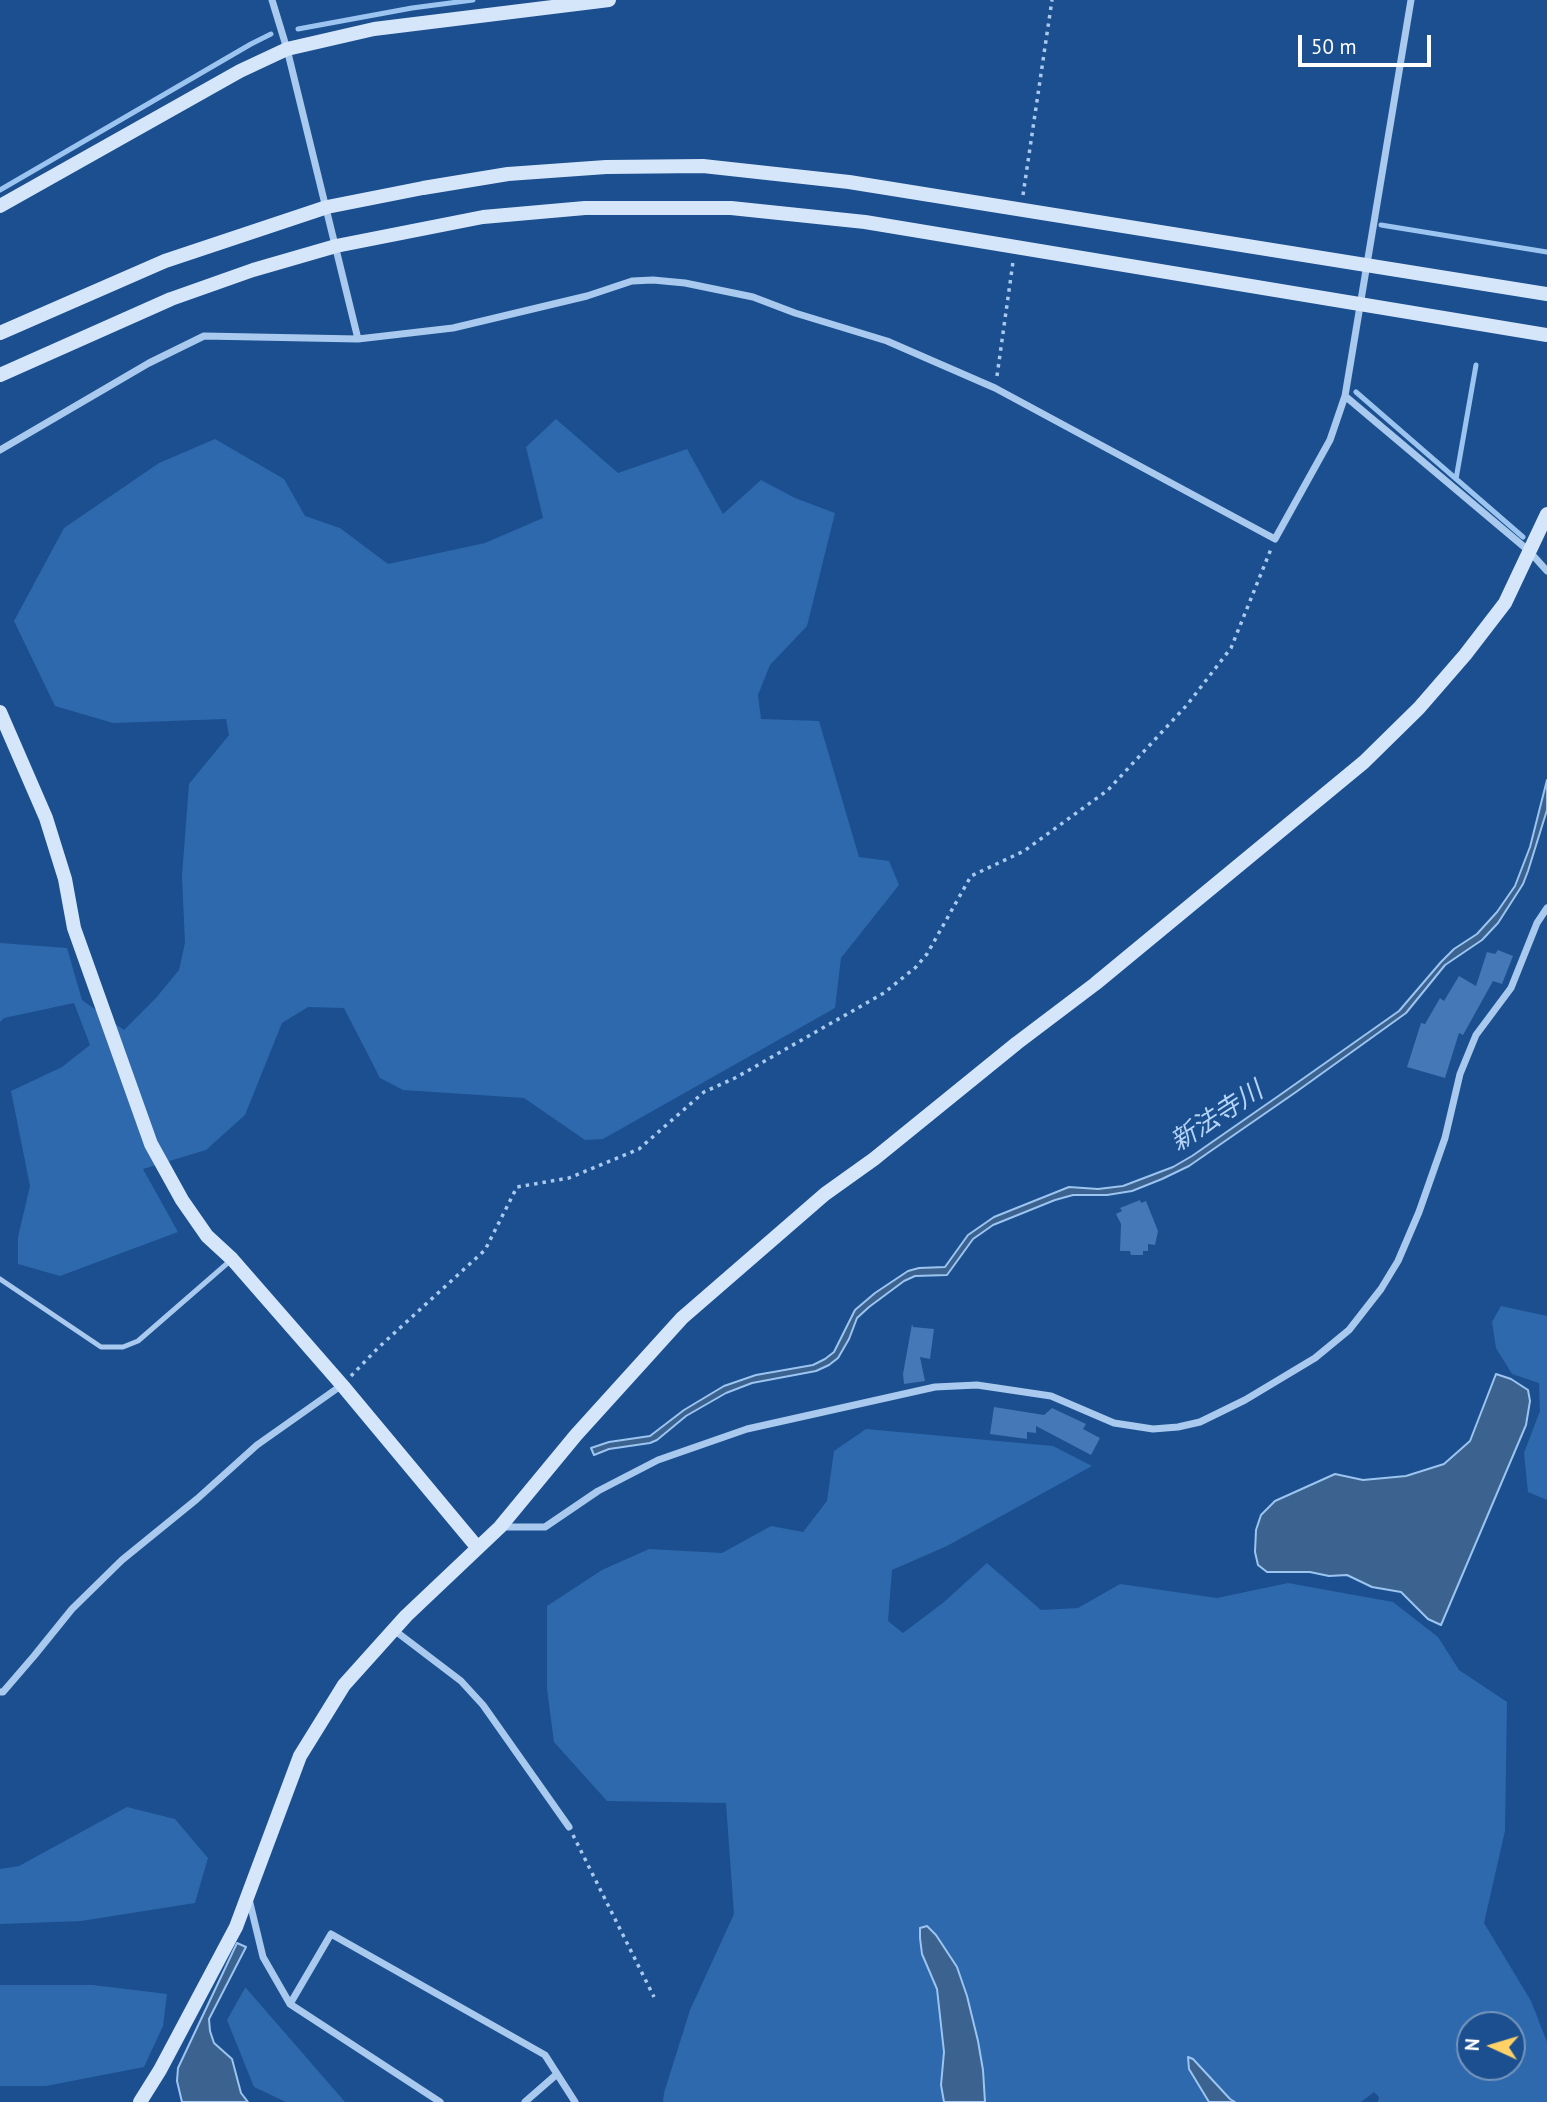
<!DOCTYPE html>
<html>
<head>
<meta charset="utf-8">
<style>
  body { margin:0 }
  #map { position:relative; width:1547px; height:2102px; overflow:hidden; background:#1b4f8f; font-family:"PT Sans",sans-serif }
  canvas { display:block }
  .north { position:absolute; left:1456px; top:2011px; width:70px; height:70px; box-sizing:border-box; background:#1b4f8f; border:2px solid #7695bc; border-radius:50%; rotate:274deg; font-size:19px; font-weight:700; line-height:28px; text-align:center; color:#fff }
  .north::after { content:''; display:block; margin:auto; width:24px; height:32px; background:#ffd166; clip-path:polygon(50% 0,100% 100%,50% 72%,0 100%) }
  .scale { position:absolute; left:1298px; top:35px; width:133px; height:32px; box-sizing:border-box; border:4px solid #fff; border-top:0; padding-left:9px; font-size:21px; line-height:24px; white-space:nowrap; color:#fff; -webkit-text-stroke:5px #1b4f8f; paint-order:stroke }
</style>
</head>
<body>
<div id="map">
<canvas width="1547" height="2102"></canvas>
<div class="north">N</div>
<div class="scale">50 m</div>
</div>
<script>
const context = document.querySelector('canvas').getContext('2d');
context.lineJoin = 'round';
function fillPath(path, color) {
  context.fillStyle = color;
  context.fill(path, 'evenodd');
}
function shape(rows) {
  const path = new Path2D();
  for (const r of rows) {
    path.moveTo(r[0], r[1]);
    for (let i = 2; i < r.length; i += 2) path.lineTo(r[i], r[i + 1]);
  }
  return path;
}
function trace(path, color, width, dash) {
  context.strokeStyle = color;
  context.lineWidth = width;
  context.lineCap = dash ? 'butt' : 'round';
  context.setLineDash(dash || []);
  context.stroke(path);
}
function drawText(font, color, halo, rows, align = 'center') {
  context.font = font + ' "PT Sans","Noto Sans JP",sans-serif';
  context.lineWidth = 5;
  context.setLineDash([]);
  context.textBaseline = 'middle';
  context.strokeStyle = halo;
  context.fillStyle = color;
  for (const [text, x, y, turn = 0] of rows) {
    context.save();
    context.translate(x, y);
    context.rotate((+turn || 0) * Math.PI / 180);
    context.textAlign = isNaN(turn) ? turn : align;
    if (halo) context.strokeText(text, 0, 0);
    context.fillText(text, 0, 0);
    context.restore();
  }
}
fillPath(shape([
  [556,419,618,473,687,449,723,514,761,480,795,498,835,513,807,626,770,665,758,695,761,719,819,721,859,857,889,861,899,885,841,958,835,1008,603,1139,585,1140,524,1098,403,1090,380,1078,344,1008,308,1007,282,1023,245,1115,206,1150,143,1169,178,1232,60,1276,18,1264,18,1237,30,1186,11,1091,62,1067,90,1045,74,1003,4,1018,0,1022,0,943,67,948,82,1000,124,1030,156,998,179,970,185,943,182,876,189,784,229,735,226,719,113,723,55,706,14,621,64,528,159,463,215,439,284,479,305,516,340,528,388,564,485,543,543,518,526,447],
  [1501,1306,1547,1316,1547,1500,1528,1492,1524,1453,1540,1411,1539,1383,1512,1374,1496,1348,1492,1322],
  [866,1429,1053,1446,1092,1466,947,1546,892,1570,888,1621,903,1633,944,1602,987,1563,1041,1610,1078,1608,1120,1584,1217,1598,1288,1583,1393,1602,1438,1637,1459,1670,1507,1702,1505,1831,1484,1923,1531,2001,1547,2042,1547,2102,1378,2102,1379,2097,1374,2092,1361,2102,1235,2102,1230,2099,1193,2059,1200,2089,1209,2102,985,2102,983,2070,920,1928,922,1954,937,1989,944,2052,941,2085,944,2102,663,2102,664,2093,690,2010,734,1914,726,1803,607,1801,554,1742,547,1689,547,1606,602,1570,649,1549,722,1553,771,1526,803,1532,827,1501,834,1451],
  [1470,2025,1512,2025,1512,2067,1470,2067],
  [127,1807,175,1819,208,1858,195,1903,81,1921,0,1924,0,1869,19,1866],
  [0,1985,93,1985,167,1994,163,2026,144,2067,46,2086,0,2086],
  [245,1988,246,1988,345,2102,286,2102,254,2087,227,2020]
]), '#2e69ad');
const water = shape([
  [1547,780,1547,810,1528,871,1523,884,1498,923,1482,940,1445,965,1406,1013,1296,1092,1189,1166,1162,1179,1132,1191,1107,1195,1073,1195,1055,1200,993,1225,973,1239,947,1275,915,1276,904,1281,869,1307,857,1318,849,1339,838,1358,829,1365,816,1371,752,1383,726,1393,686,1416,657,1440,650,1443,609,1449,594,1455,591,1448,609,1442,650,1436,684,1410,724,1386,756,1375,813,1365,825,1359,834,1352,855,1310,875,1293,908,1271,919,1268,945,1267,968,1235,994,1217,1069,1187,1098,1189,1123,1186,1173,1167,1192,1156,1277,1097,1399,1011,1441,962,1454,949,1477,934,1497,912,1515,886,1530,847,1547,780],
  [1496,1374,1511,1379,1528,1390,1530,1401,1526,1425,1441,1625,1428,1619,1401,1592,1372,1587,1347,1575,1329,1576,1310,1572,1267,1572,1258,1565,1255,1552,1256,1530,1261,1515,1275,1501,1335,1474,1363,1480,1406,1476,1444,1464,1470,1441,1496,1374],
  [927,1926,936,1935,957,1967,967,1996,978,2041,983,2070,985,2102,944,2102,941,2085,944,2052,937,1989,922,1954,920,1938,920,1928,927,1926],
  [237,1943,246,1947,209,2019,210,2031,214,2043,232,2059,241,2093,248,2102,182,2102,177,2081,178,2068,237,1943],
  [1188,2057,1193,2059,1230,2099,1235,2102,1209,2102,1189,2069,1188,2057]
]);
fillPath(water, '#3c6290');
trace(water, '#9cc4f0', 2);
trace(shape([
  [298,29,412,8,473,0],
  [0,190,251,44,271,34],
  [1381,225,1547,252],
  [1356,392,1523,537],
  [1456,479,1476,365]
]), '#9cc4f0', 5);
fillPath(shape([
  [1498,950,1513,956,1502,984,1493,981,1463,1035,1459,1033,1445,1078,1407,1067,1421,1023,1425,1024,1440,998,1444,1001,1459,976,1476,986,1487,952,1495,954],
  [1140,1200,1141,1203,1146,1201,1158,1231,1155,1245,1148,1244,1148,1251,1143,1251,1143,1255,1131,1255,1130,1251,1120,1251,1121,1224,1116,1214,1122,1211,1120,1208],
  [912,1324,913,1327,934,1329,930,1359,920,1357,925,1381,904,1384,903,1374],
  [994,1407,1044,1415,1052,1408,1086,1424,1083,1429,1100,1438,1091,1455,1036,1426,1036,1433,1027,1432,1027,1439,990,1434]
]), '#4478b7');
trace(shape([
  [1023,195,1052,0],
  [997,376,1013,262],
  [351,1376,378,1348,485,1250,517,1187,569,1178,639,1149,704,1092,735,1078,884,993,916,967,927,954,971,876,1024,851,1108,790,1187,705,1231,648,1271,549],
  [573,1835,654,1997]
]), '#a9c9ee', 3.5, [3.5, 5]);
trace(shape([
  [0,1279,101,1347,123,1347,138,1341,230,1261]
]), '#a9c9ee', 5);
trace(shape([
  [272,0,287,49,358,339],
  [1345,396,1529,551,1547,571],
  [0,450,149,363,204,336,358,339,453,328,587,296,632,281,653,280,685,283,753,297,795,313,887,341,995,388,1275,539,1330,440,1345,396,1411,0],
  [501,1527,545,1527,598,1491,658,1460,747,1429,935,1387,977,1385,1051,1396,1114,1423,1153,1429,1178,1427,1200,1422,1245,1400,1315,1358,1349,1330,1381,1289,1398,1261,1419,1212,1445,1138,1460,1074,1476,1035,1511,988,1537,923,1547,908],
  [394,1630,461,1681,483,1705,569,1827],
  [0,1692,3,1692,34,1656,72,1609,122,1560,197,1499,257,1445,342,1385],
  [249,1899,263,1957,290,2004,440,2102],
  [290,2004,331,1934,545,2055,575,2102],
  [525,2102,557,2074]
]), '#a9c9ee', 7);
trace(shape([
  [0,206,240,71,287,49,374,29,609,0],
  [0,333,165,261,327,207,423,188,508,174,606,167,703,166,849,182,1547,294],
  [0,375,171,299,253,270,336,246,483,217,585,208,731,208,865,222,1547,335],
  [0,712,46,818,65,879,74,928,151,1144,182,1200,207,1236,232,1259,342,1385,477,1547],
  [140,2102,160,2070,236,1927,300,1756,344,1685,406,1616,500,1527,576,1435,682,1318,825,1194,874,1159,1017,1043,1095,984,1364,762,1419,708,1465,655,1505,603,1547,514]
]), '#d6e6fa', 14);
drawText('italic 26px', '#b5d3f5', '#1b4f8f', [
  ["新法寺川",1217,1117,-33]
]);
</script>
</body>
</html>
